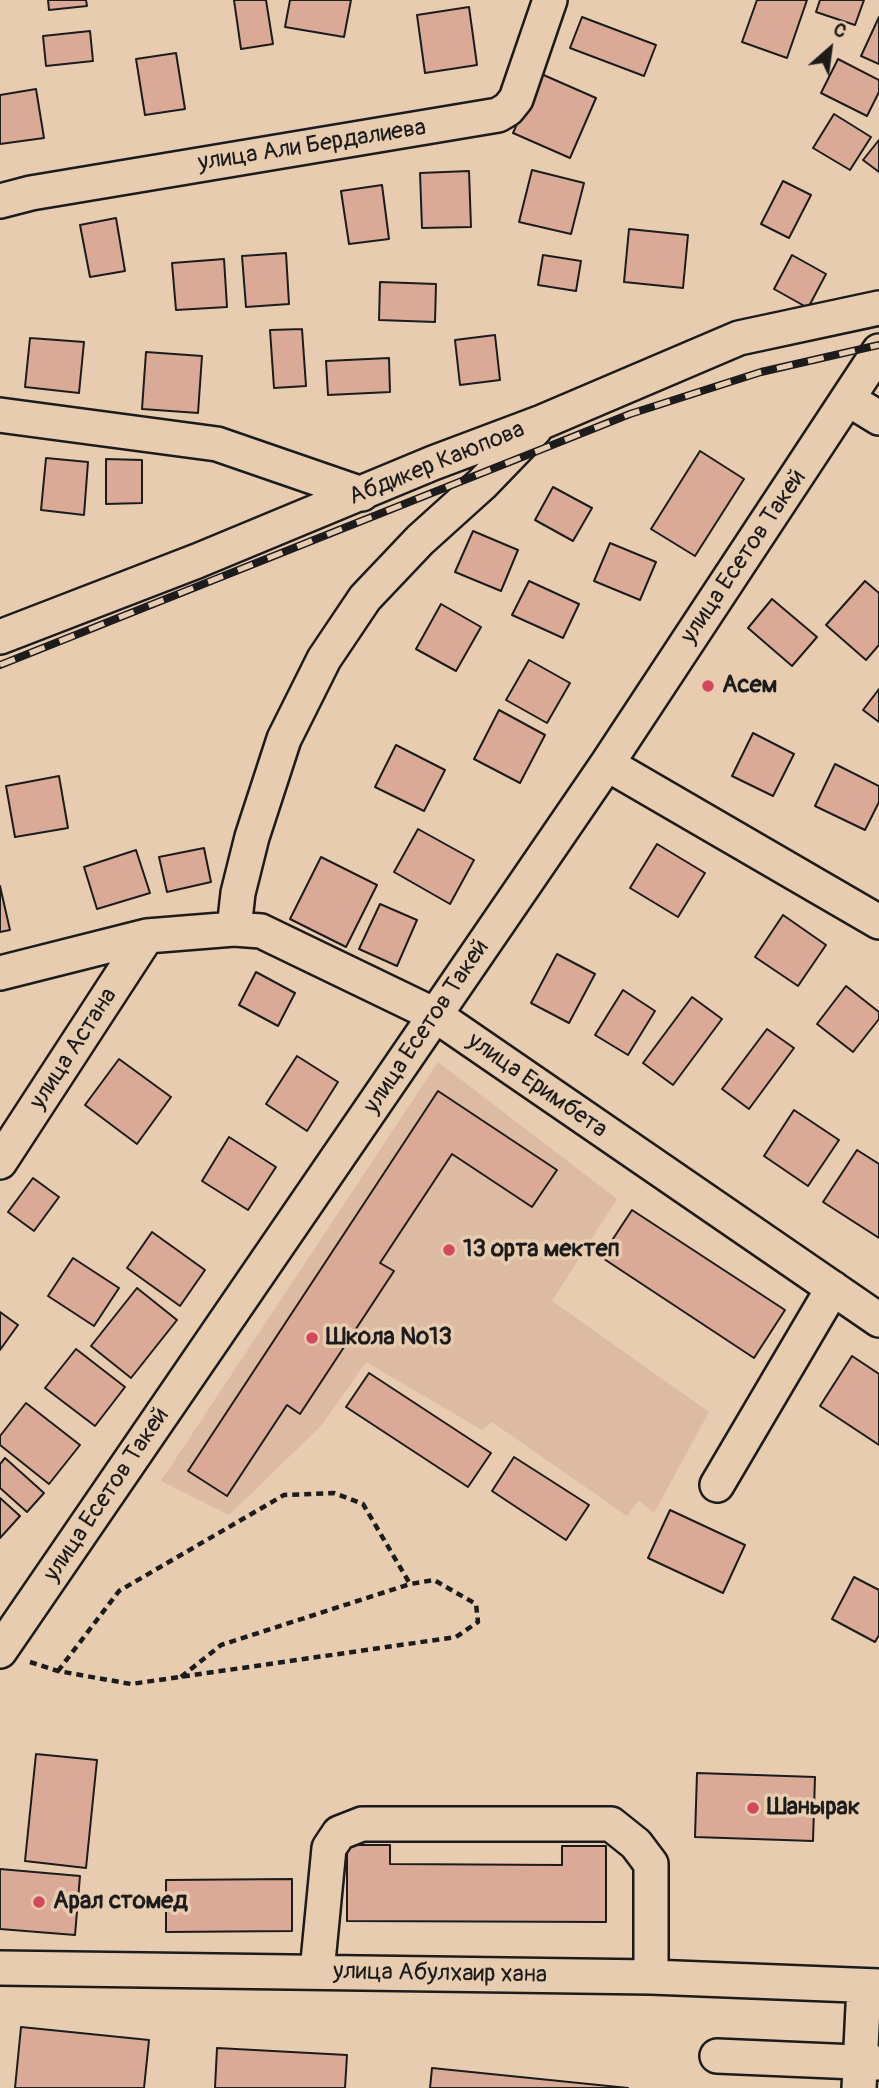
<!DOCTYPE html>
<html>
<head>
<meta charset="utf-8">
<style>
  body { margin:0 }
  #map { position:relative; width:879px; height:2088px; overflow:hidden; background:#e8ccaf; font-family:Pangolin,sans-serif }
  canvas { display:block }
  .north { position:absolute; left:795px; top:14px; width:70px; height:70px; -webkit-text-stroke:5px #e8ccaf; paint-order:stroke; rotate:28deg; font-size:19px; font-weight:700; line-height:28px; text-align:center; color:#1c1c1c }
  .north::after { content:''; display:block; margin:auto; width:24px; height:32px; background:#1c1c1c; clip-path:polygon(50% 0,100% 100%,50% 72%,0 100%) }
</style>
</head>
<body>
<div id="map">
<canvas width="879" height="2088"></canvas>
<div class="north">С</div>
</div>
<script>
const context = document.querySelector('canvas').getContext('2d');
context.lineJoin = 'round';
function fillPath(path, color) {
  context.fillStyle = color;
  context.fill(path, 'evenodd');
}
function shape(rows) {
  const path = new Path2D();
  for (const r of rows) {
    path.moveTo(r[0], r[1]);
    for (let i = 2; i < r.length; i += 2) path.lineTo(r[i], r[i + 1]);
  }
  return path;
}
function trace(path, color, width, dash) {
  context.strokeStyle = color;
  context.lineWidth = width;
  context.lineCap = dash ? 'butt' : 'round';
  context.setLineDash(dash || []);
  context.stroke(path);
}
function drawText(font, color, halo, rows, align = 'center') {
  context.font = font + ' Pangolin,sans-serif';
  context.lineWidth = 7;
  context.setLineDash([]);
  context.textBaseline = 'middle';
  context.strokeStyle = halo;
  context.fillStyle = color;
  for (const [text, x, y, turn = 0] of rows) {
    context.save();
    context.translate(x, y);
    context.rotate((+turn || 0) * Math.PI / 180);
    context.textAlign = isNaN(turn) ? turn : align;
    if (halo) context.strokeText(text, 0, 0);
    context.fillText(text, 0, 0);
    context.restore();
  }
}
fillPath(shape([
  [438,1062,617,1199,552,1301,709,1412,654,1513,639,1500,627,1516,492,1422,482,1430,366,1362,321,1426,229,1515,161,1481]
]), '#dcbba2');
const building = shape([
  [48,0,86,0,87,6,49,10,48,0],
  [234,0,266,0,273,44,241,49,234,0],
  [290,0,351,0,344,37,285,27,290,0],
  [757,0,807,0,787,58,742,42,757,0],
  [820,0,864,0,855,25,816,12,820,0],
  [469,7,477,65,425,73,417,15,469,7],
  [582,17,656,45,644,76,570,48,582,17],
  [879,17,879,64,861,56,879,17],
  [90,31,93,61,46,66,43,36,90,31],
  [176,53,185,109,145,115,136,59,176,53],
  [838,59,879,80,879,92,867,116,821,93,838,59],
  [539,73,596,98,570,158,513,133,539,73],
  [36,89,44,138,0,144,0,95,36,89],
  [834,114,871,137,850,170,813,148,834,114],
  [879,140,879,172,863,160,879,140],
  [532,170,584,183,571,234,519,222,532,170],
  [469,171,471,227,422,228,420,173,469,171],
  [783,181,811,195,789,238,761,224,783,181],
  [382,185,389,239,349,244,341,191,382,185],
  [116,218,125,271,90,277,80,225,116,218],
  [629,229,688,235,683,288,624,282,629,229],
  [286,253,289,304,246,307,242,256,286,253],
  [543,255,581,261,576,291,538,285,543,255],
  [792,255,826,274,808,308,774,289,792,255],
  [224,259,227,307,176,310,172,263,224,259],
  [380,282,436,284,435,322,379,320,380,282],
  [302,329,306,386,274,388,270,330,302,329],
  [495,335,500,380,460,385,455,340,495,335],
  [30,338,84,342,79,393,25,387,30,338],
  [146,352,202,356,198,413,142,409,146,352],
  [389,358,390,392,328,395,326,361,389,358],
  [700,451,744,479,695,556,651,529,700,451],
  [46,458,88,462,84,515,41,510,46,458],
  [106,459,142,460,142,503,106,504,106,459],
  [553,487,592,508,573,541,535,520,553,487],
  [473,531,518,550,501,591,455,572,473,531],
  [610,543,656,562,640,600,594,581,610,543],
  [529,581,579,604,563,638,512,615,529,581],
  [865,581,879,593,879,645,866,660,826,625,865,581],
  [772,599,817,637,792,666,748,628,772,599],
  [441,604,481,627,456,671,416,649,441,604],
  [529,660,570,683,547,723,506,700,529,660],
  [879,689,879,722,863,710,879,689],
  [499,710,545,735,520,783,474,759,499,710],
  [753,733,794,754,773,796,732,776,753,733],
  [396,745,445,770,424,811,375,787,396,745],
  [835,764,879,786,879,802,865,830,815,806,835,764],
  [59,776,68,828,15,837,6,786,59,776],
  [418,829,474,860,450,904,394,872,418,829],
  [657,844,705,873,678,917,630,888,657,844],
  [204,848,211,882,167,892,159,857,204,848],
  [136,850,150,893,97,909,84,867,136,850],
  [321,857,377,885,346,947,290,919,321,857],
  [0,886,10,930,0,932,0,886],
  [380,904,417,920,397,966,359,949,380,904],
  [783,915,826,945,798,986,755,957,783,915],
  [557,954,595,974,569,1023,531,1003,557,954],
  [256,972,295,993,278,1026,239,1005,256,972],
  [846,986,879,1012,879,1019,853,1052,817,1024,846,986],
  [623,990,655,1011,628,1055,595,1035,623,990],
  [692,997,722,1019,673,1085,643,1063,692,997],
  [767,1029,794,1048,749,1109,722,1089,767,1029],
  [297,1056,338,1082,307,1131,266,1104,297,1056],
  [119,1059,171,1097,137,1144,85,1105,119,1059],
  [438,1091,557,1170,532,1207,452,1154,380,1263,394,1271,300,1414,287,1405,227,1496,188,1471,438,1091],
  [794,1110,839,1140,808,1186,764,1156,794,1110],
  [229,1137,276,1167,248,1210,202,1181,229,1137],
  [857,1150,879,1164,879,1238,823,1202,857,1150],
  [33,1178,59,1197,34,1231,8,1212,33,1178],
  [632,1210,785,1310,754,1358,601,1257,632,1210],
  [152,1232,205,1270,180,1306,127,1268,152,1232],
  [73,1258,119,1288,94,1326,48,1296,73,1258],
  [137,1288,177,1320,131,1378,91,1346,137,1288],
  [0,1312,18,1325,0,1350,0,1312],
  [76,1349,125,1387,95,1426,45,1388,76,1349],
  [852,1356,879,1374,879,1445,820,1406,852,1356],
  [369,1373,491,1453,468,1487,346,1407,369,1373],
  [26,1403,80,1445,49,1484,0,1445,0,1436,26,1403],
  [514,1457,589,1505,566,1540,492,1491,514,1457],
  [5,1458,44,1493,27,1512,0,1488,0,1464,5,1458],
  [0,1498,20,1516,0,1538,0,1498],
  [670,1510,745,1545,723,1593,648,1558,670,1510],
  [854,1577,879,1590,879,1635,875,1642,832,1619,854,1577],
  [36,1754,97,1760,86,1868,25,1861,36,1754],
  [697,1773,815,1777,813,1841,695,1837,697,1773],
  [347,1845,390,1845,390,1864,562,1865,562,1846,606,1846,606,1922,347,1921,347,1845],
  [0,1869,80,1876,75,1935,0,1929,0,1869],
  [292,1879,292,1931,166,1932,166,1880,292,1879],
  [21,2027,149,2040,144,2088,15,2088,21,2027],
  [217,2048,347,2055,345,2088,215,2088,217,2048],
  [432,2068,628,2088,430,2088,432,2068]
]);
fillPath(building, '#daaa97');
trace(building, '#1c1c1c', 2);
const minor = shape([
  [0,201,31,193,498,115,508,109,516,99,550,0],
  [848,399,879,418],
  [0,415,217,444,362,494],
  [0,637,197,561,433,463,542,422,739,338,879,308],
  [607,764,879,922],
  [234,929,238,893,252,837,284,739,324,659,365,598,420,540,482,484,535,429],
  [0,973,147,936,234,929,261,931,435,1015,879,1320],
  [0,1162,147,936],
  [717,1485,833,1288],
  [0,1651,607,764,879,351],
  [0,1968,651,1977,879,1986],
  [317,1972,329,1848,339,1833,362,1824,611,1824,636,1844,651,1864,651,1977],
  [717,2056,879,2063],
  [859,2088,864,1986]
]);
trace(minor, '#1c1c1c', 38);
trace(shape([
  [30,1662,58,1671,131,1684,456,1637,478,1622,476,1604,434,1580,410,1584,363,1504,334,1493,284,1495,119,1591,58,1671],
  [181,1677,221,1645,410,1584]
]), '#1c1c1c', 4.5, [7, 5]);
trace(minor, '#e8ccaf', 33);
const rail = shape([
  [0,665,630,414,761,372,879,345]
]);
trace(rail, '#1c1c1c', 8);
trace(rail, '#e8ccaf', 5, [16]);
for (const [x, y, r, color] of [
  [708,686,7,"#d1495b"],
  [449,1250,7,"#d1495b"],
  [312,1338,7,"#d1495b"],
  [753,1808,7,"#d1495b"],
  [39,1902,7,"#d1495b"]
]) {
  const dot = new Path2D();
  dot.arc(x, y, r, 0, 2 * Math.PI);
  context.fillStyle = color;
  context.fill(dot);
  trace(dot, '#e8ccaf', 2.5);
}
drawText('24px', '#1c1c1c', '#e8ccaf', [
  ["улица Али Бердалиева",312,146,-9],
  ["Абдикер Каюпова",437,464,-22],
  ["улица Есетов Такей",744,557,-56],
  ["улица Есетов Такей",427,1027,-56],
  ["улица Астана",74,1049,-57],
  ["улица Еримбета",537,1086,35],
  ["улица Есетов Такей",107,1495,-56],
  ["улица Абулхаир хана",440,1974,1]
]);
drawText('bold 24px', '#1c1c1c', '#e8ccaf', [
  ["Асем",722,686],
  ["13 орта мектеп",463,1250],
  ["Школа №13",326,1338],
  ["Шанырак",767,1808],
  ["Арал стомед",53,1902]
], 'left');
</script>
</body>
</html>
